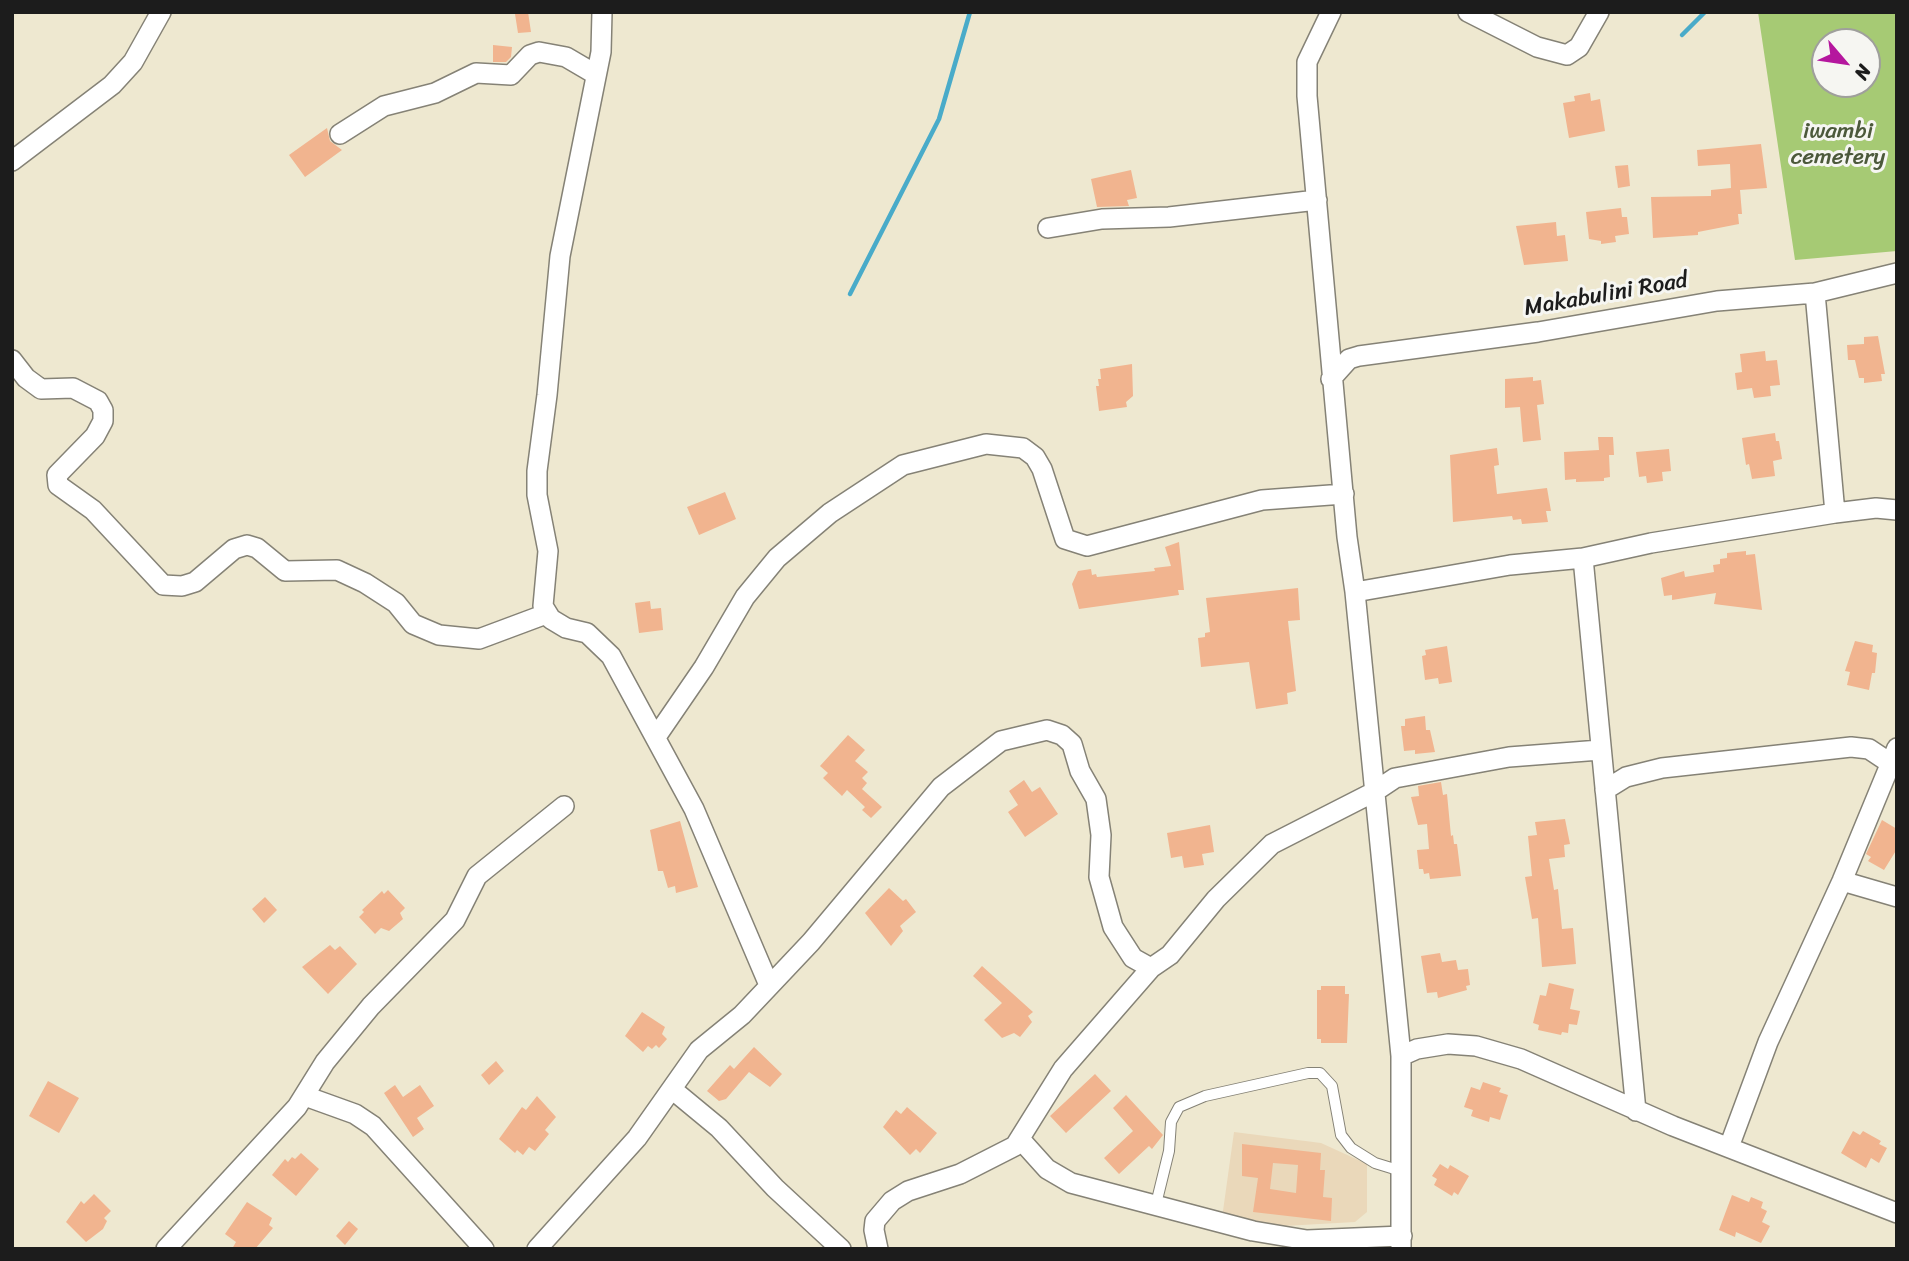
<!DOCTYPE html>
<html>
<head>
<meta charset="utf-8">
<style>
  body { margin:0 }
  #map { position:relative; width:1909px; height:1261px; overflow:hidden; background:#eee8d0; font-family:Sriracha,sans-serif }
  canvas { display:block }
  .frame { position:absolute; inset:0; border:14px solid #1c1c1c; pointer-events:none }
  .north { position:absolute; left:1811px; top:28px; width:70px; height:70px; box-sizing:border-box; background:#f6f6f2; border:2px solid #9f9f9c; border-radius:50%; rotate:119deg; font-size:19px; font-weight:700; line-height:28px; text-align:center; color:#1c1c1c }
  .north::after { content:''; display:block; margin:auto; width:24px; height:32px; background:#b5179e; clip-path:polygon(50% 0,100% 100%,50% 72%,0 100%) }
</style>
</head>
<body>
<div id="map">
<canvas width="1909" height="1261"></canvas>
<div class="frame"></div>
<div class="north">N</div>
</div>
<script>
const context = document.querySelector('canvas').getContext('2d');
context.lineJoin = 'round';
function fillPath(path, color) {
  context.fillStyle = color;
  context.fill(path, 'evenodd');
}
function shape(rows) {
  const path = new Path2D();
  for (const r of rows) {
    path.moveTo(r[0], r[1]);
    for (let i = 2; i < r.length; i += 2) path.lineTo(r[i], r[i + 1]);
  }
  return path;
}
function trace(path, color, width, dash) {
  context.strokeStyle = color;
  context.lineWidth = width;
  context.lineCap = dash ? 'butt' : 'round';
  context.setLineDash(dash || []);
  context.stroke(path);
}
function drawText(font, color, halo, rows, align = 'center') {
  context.font = font + ' Sriracha,sans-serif';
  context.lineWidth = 6;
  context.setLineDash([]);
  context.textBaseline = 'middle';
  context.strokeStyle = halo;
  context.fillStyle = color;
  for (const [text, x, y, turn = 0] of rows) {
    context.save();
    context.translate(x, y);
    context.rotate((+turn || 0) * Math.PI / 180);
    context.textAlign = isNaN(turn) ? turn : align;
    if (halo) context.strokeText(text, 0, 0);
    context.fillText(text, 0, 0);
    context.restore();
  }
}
fillPath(shape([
  [1234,1132,1321,1143,1367,1164,1367,1212,1355,1222,1284,1226,1222,1218]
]), '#ead8ba');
fillPath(shape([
  [1758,12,1897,12,1897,251,1795,260],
  [1825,42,1867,42,1867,84,1825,84]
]), '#a6ca74');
trace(shape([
  [1682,35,1705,12],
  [850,294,939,119,970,12]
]), '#49abc9', 4.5);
fillPath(shape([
  [528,12,531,32,518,33,515,14],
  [493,45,512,47,511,57,506,62,493,62],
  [1590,93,1591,101,1600,99,1605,131,1569,138,1563,103,1575,101,1574,96],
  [327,128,330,141,342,150,305,177,289,155],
  [1761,144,1767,188,1740,190,1742,214,1738,214,1739,224,1698,232,1698,235,1653,238,1651,197,1711,196,1711,190,1731,188,1730,164,1698,166,1697,150],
  [1628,165,1630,186,1618,188,1615,166],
  [1131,170,1137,198,1127,200,1129,206,1097,207,1091,179],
  [1621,208,1622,217,1627,217,1629,234,1615,236,1616,242,1601,244,1601,241,1589,239,1586,212],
  [1556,222,1557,236,1565,235,1568,261,1524,265,1516,226],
  [1878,336,1885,374,1881,374,1882,381,1864,383,1864,378,1859,378,1855,360,1848,360,1847,345,1864,344,1864,337],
  [1765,351,1766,361,1777,360,1780,385,1770,386,1771,396,1754,398,1752,388,1737,390,1735,373,1742,372,1740,354],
  [1132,364,1133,396,1126,402,1127,407,1099,411,1096,386,1099,386,1098,379,1101,379,1100,369],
  [1533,377,1533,381,1541,380,1544,404,1537,405,1541,440,1523,442,1520,407,1505,408,1505,379],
  [1775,433,1776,441,1779,441,1782,459,1773,461,1775,476,1752,479,1749,464,1746,465,1742,438],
  [1598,437,1613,437,1614,455,1609,455,1610,477,1604,478,1604,481,1576,482,1576,479,1565,480,1564,452,1599,450],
  [1497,448,1499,465,1494,466,1497,494,1547,488,1551,511,1546,511,1548,522,1522,524,1521,519,1513,520,1512,516,1453,522,1450,455],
  [1669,449,1671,471,1662,472,1663,481,1647,483,1646,476,1639,477,1636,452],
  [725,492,736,519,699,535,687,507],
  [1179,542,1184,590,1178,590,1179,595,1079,609,1072,584,1078,571,1091,569,1092,575,1096,574,1097,577,1155,571,1154,568,1171,566,1165,547],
  [1746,551,1746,555,1755,554,1762,610,1714,604,1716,593,1672,600,1672,595,1664,596,1661,578,1684,571,1685,577,1714,572,1713,565,1720,564,1720,559,1727,558,1727,553],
  [1298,588,1300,620,1288,621,1296,691,1287,693,1288,704,1256,709,1249,662,1201,667,1198,638,1205,637,1205,633,1210,632,1206,598],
  [650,601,651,609,661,608,663,630,639,633,635,603],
  [1855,641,1873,645,1872,652,1877,653,1875,673,1872,673,1869,690,1847,685,1850,672,1845,671],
  [1447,646,1452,682,1439,684,1438,678,1425,680,1422,656,1426,655,1425,650],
  [1425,716,1426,730,1430,730,1435,752,1415,754,1415,750,1404,751,1401,726,1405,726,1405,719],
  [848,735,865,750,855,761,868,772,862,778,867,783,862,789,882,807,871,818,862,810,865,807,847,790,842,796,823,778,828,773,820,766],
  [1024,780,1032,792,1040,787,1058,814,1025,837,1008,812,1018,805,1009,791],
  [1441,782,1443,795,1447,794,1451,836,1453,835,1454,844,1457,844,1461,876,1430,879,1429,873,1424,874,1423,869,1419,869,1417,850,1429,849,1427,824,1418,825,1411,797,1419,796,1418,786],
  [1565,819,1570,844,1564,845,1565,857,1549,859,1554,890,1558,889,1562,929,1573,928,1576,964,1542,967,1538,918,1532,919,1525,877,1532,876,1528,836,1537,835,1535,822],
  [1882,820,1897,829,1897,849,1884,870,1868,861,1871,857,1866,854],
  [680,821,698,887,676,893,675,886,668,888,663,871,658,871,650,830],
  [1210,825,1214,852,1202,854,1204,865,1184,868,1182,856,1171,858,1167,833],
  [889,888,903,901,906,899,916,912,900,926,903,931,891,946,865,913],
  [388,890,405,908,400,913,403,919,389,931,381,928,375,934,359,917,364,912,362,910,382,891,384,894],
  [265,897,277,910,264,923,252,909],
  [330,945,335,950,340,946,357,964,328,994,302,967],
  [1440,953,1442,962,1456,960,1458,970,1468,969,1470,985,1466,986,1467,990,1438,998,1437,992,1427,993,1421,956],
  [982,966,1033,1012,1028,1016,1032,1022,1020,1037,1014,1033,1002,1038,984,1020,1002,1003,973,976],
  [1549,983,1574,989,1570,1009,1580,1011,1577,1025,1569,1024,1568,1033,1562,1032,1561,1035,1538,1030,1539,1025,1533,1023,1540,995,1546,996],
  [1321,986,1345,986,1345,994,1349,994,1347,1043,1321,1043,1321,1039,1317,1039,1317,990,1321,990],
  [642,1012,665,1027,662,1034,667,1039,659,1048,656,1045,652,1049,648,1046,643,1052,625,1036],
  [754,1047,782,1074,770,1087,749,1072,726,1099,719,1101,707,1091,730,1065,734,1069],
  [496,1061,504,1071,489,1085,481,1075],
  [1095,1074,1111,1091,1066,1133,1050,1116],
  [48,1081,79,1098,59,1133,29,1116],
  [1483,1082,1501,1088,1499,1092,1508,1095,1500,1120,1490,1117,1489,1122,1471,1116,1473,1110,1464,1107,1471,1087,1480,1090],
  [395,1085,403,1097,420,1085,434,1106,417,1118,424,1129,413,1137,384,1093],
  [1126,1095,1163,1135,1152,1149,1149,1146,1119,1174,1104,1158,1133,1131,1113,1108],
  [537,1096,556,1117,545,1130,549,1134,535,1151,529,1147,523,1155,517,1150,515,1153,499,1139,522,1107,526,1110],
  [907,1107,937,1133,920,1153,916,1149,910,1155,883,1127,896,1110,901,1114],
  [1853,1131,1860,1135,1863,1131,1881,1141,1879,1144,1887,1148,1879,1163,1871,1158,1866,1168,1841,1153],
  [1242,1144,1321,1153,1320,1170,1325,1170,1323,1197,1332,1198,1331,1221,1253,1212,1258,1178,1242,1176],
  [1273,1163,1298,1165,1296,1193,1270,1189],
  [301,1153,319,1169,296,1196,272,1175,285,1159,288,1162,292,1157,295,1159],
  [1440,1164,1448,1169,1450,1165,1469,1176,1458,1195,1454,1192,1452,1196,1434,1185,1437,1179,1432,1176],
  [94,1194,111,1211,104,1218,107,1221,103,1229,86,1242,66,1222,81,1201,84,1204],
  [1732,1195,1749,1202,1751,1197,1763,1202,1761,1208,1767,1211,1762,1222,1770,1226,1761,1243,1736,1232,1735,1237,1719,1230],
  [247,1202,272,1218,269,1225,273,1228,255,1249,232,1249,236,1242,225,1234],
  [349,1221,358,1229,345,1245,336,1236]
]), '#f1b48f');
const service = shape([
  [1156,1204,1169,1151,1171,1122,1179,1107,1205,1096,1308,1073,1320,1073,1332,1086,1341,1135,1351,1148,1375,1163,1401,1171]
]);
const minor = shape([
  [602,12,601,52,560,256,547,395,537,471,537,495,548,551,543,606,551,619,566,628,587,633,611,656,694,809,769,985],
  [1331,12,1307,62,1307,96,1347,537,1355,592,1401,1056,1401,1249],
  [1468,12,1537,47,1567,55,1579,47,1599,12],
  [340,134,384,106,435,93,476,73,511,75,530,55,539,52,566,57,595,74],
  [12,161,112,85,133,62,161,12],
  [1048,228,1102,219,1169,217,1317,200],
  [1815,293,1835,513],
  [12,360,26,378,41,389,73,388,98,401,103,410,103,421,95,436,57,475,58,485,93,510,163,585,182,586,195,582,234,549,247,545,257,548,285,571,337,570,365,583,396,603,413,624,439,635,479,639,546,614],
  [1331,379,1349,359,1359,356,1538,332,1717,301,1815,293,1897,273],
  [1583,558,1636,1111],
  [1355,592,1510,565,1583,558,1651,543,1835,513,1876,508,1897,510],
  [656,737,704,667,745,597,777,558,830,513,903,465,986,444,1023,448,1035,457,1042,469,1065,539,1087,546,1262,500,1344,494],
  [1605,790,1626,777,1662,768,1851,747,1869,749,1890,763],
  [1842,881,1897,897],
  [1401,1056,1417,1049,1448,1044,1476,1046,1521,1059,1673,1126,1897,1213],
  [673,1090,719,1128,775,1188,841,1249],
  [305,1096,355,1114,373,1126,484,1249],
  [1020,1139,1047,1169,1071,1183,1253,1231,1307,1240,1402,1236],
  [1729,1147,1768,1042,1842,881,1897,748],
  [166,1249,297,1107,325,1062,371,1006,455,920,477,876,564,806],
  [537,1249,637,1138,699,1050,742,1015,811,942,941,787,1001,741,1047,730,1062,735,1072,744,1080,771,1096,799,1101,835,1099,877,1113,927,1133,958,1151,968,1170,955,1216,899,1272,844,1374,792,1395,778,1509,757,1600,750],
  [878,1249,874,1230,875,1221,892,1201,908,1191,960,1174,1015,1146,1063,1069,1151,968]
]);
trace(service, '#858276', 12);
trace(minor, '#858276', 22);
trace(service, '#fff', 10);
trace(minor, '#fff', 19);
drawText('23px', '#4c593b', '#f6f6f2', [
  ["iwambi",1838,132],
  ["cemetery",1838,158]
]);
drawText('23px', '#1c1c1c', '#f6f6f2', [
  ["Makabulini Road",1606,295,-10]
]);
</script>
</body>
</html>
